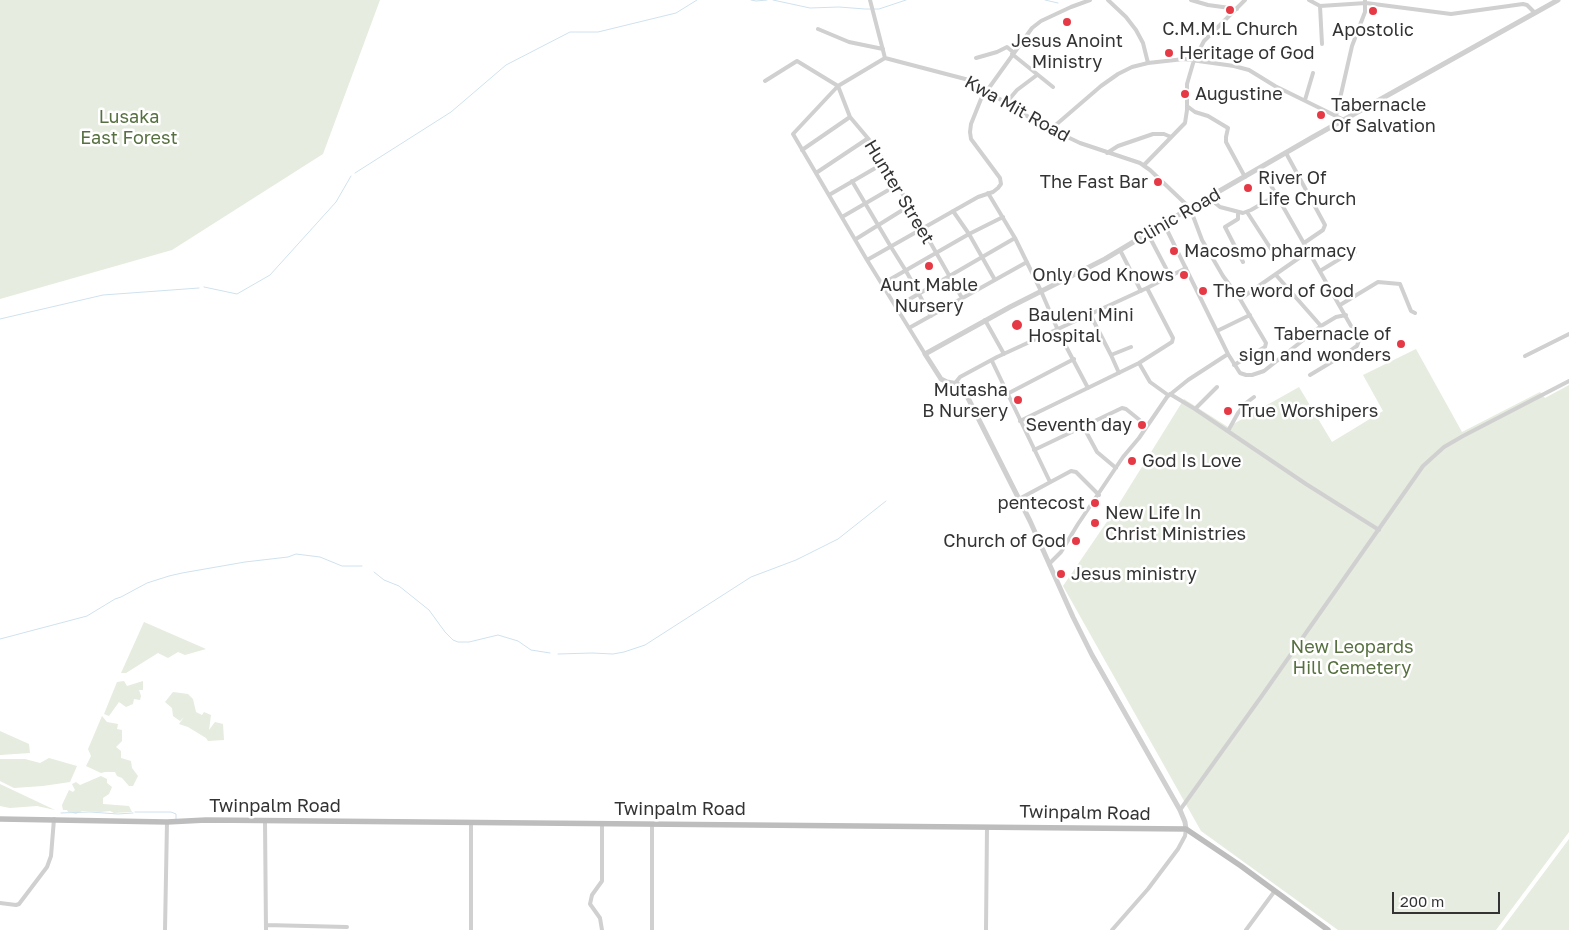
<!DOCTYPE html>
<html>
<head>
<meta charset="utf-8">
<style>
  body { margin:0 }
  #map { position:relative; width:1569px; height:930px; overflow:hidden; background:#fff; font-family:"Golos Text",sans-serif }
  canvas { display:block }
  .scale { position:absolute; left:1392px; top:892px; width:108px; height:22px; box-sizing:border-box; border:2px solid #333; border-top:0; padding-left:6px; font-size:15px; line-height:18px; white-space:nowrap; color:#333; -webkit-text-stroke:4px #fff; paint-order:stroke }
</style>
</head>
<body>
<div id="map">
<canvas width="1569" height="930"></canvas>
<div class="scale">200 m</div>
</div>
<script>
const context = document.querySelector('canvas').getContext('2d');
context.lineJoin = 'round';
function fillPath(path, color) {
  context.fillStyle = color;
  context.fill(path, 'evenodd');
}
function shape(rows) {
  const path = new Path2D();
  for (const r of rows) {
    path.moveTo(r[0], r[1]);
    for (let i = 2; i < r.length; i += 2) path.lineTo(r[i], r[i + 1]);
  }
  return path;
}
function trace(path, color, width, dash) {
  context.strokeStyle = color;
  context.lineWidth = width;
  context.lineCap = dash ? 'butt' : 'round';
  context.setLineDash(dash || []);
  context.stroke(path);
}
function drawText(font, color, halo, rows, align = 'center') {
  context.font = font + ' "Golos Text",sans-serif';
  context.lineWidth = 5;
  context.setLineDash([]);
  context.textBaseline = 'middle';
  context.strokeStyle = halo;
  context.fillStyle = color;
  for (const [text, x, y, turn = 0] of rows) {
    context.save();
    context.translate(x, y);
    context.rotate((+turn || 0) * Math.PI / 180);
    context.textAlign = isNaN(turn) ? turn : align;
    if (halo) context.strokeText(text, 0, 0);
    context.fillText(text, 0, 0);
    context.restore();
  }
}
fillPath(shape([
  [0,0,380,0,323,154,172,250,0,299],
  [1416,349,1462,432,1540,392,1545,398,1569,385,1569,832,1496,930,1338,930,1201,831,1063,586,1117,507,1184,399,1228,427,1299,387,1332,442,1383,411,1363,375],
  [144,622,206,649,185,655,178,652,168,658,158,653,126,673,121,673],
  [124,681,127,686,143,681,143,690,139,690,141,696,140,700,134,699,133,704,126,707,119,702,109,716,104,714,117,682],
  [173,692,188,694,193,699,196,712,202,715,204,712,211,715,209,730,215,722,223,724,224,740,208,741,206,738,188,727,179,724,184,717,180,721,173,716,172,708,165,702],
  [102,716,107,722,118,724,117,729,122,730,122,741,116,747,121,751,121,758,131,761,132,768,138,776,133,786,129,786,122,778,117,776,115,772,105,772,101,773,86,766,91,756,88,749],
  [0,731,29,744,30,753,0,755],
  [49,758,77,766,70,782,43,786,14,788,0,781,0,759,25,759,40,763],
  [101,776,107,779,107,783,112,787,109,794,103,798,103,804,129,806,132,812,114,813,110,811,101,812,82,811,76,814,68,812,67,810,63,810,62,805,69,790,73,792,75,790,72,784,76,782,80,785],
  [0,784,55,810,37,806,10,808,0,806],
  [1569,839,1569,930,1501,930]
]), '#e6ecdf');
trace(shape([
  [751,0,756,1,767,0],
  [773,0,810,8,839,7,865,9,879,9,906,0],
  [1045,0,1058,3],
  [355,173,451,112,506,65,570,32,598,32,676,13,697,0],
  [204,287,237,294,270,275,336,202,351,176],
  [0,319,103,295,199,288],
  [374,572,384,580,399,586,429,610,445,632,453,640,458,642,469,642,498,635,518,641,531,650,550,653],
  [0,639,87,616,115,599,121,597,147,583,169,576,182,573,245,562,288,557,296,554,320,557,342,566,362,566],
  [558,654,592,653,613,654,624,652,645,645,751,577,796,560,838,539,886,501],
  [135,812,171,812,176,814,176,820],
  [61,813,90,812,118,814,133,813]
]), '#cfe2ee', 1);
trace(shape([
  [870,0,885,58],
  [1108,0,1126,17,1136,30,1143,43,1148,63],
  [1191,0,1208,5,1237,9],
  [1309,0,1320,6,1366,3,1451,14,1523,4,1527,5,1535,13],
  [1320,6,1322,44],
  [818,29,849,42,883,49],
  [1012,54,1053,87],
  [976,58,997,52,1007,47,1013,52],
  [765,81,797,61,838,86,850,117,877,149,962,298],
  [1305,100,1313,73],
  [1006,103,1017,90,1037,75],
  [1187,106,1195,112,1208,116,1228,128,1226,137,1226,142,1245,177],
  [1336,116,1352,46,1365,12,1365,0],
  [1051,129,1101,86,1118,74,1132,67,1148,63,1184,59,1234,66,1249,70,1275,86,1344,120],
  [802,150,850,117],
  [1107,153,1118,146,1153,134,1164,134,1171,137],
  [1286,153,1325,225,1323,230,1304,243],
  [1144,165,1185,123,1187,110,1187,84,1194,60,1204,41,1245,0],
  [1261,168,1359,340,1357,346,1350,351,1310,375],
  [816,173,867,139],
  [852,181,891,247,906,271,931,316],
  [988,193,1015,238,1041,291,1060,335,1088,388],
  [829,195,884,163],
  [1209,198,1220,207,1243,213,1251,210,1277,195],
  [953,211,969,234,995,280],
  [1238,212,1238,219,1225,227,1243,262],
  [1247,212,1271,249],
  [842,217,897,185],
  [1164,224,1228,354,1240,373,1246,375,1252,375,1264,371,1321,326,1336,317,1346,315],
  [1148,234,1170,276],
  [856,239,909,206],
  [1120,250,1141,291],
  [867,260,978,197,993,192,998,188,1001,184,1000,178,971,139,970,132,971,124,981,99,1032,28,1041,21,1071,7,1090,0],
  [1320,271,1351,252,1355,252],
  [1276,275,1321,326],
  [882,284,969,234,1003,217],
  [1240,299,1309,251],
  [1340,305,1378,282,1400,284,1411,311,1415,313],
  [896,307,1015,238],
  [1090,314,1111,355,1119,373],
  [985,320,1004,354],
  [909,328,1027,262],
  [1217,331,1250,315],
  [925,354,867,260,793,134,838,86,885,58,969,80,1040,124,1080,143,1140,163,1150,170,1190,208,1202,240,1223,276,1240,299,1266,343,1265,347,1234,365],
  [1111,355,1131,347],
  [1525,356,1569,334],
  [992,361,1050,482],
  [1139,363,1150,382,1168,395],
  [956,382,960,377,997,357,1147,288,1186,268],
  [1007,394,1074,359],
  [1170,394,1195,409,1306,484,1379,530],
  [1195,409,1217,387],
  [1020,421,1139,363,1172,342,1173,338,1147,288],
  [1083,426,1097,452,1116,468],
  [1228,431,1238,413,1246,403,1254,397],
  [1034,450,1122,408,1126,409,1147,426],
  [1019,499,1071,471,1076,472,1099,495],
  [1049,564,1061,552,1078,524,1123,457,1139,438,1167,397,1188,380,1228,354],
  [1180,810,1261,697,1423,466,1444,447,1463,436,1569,381],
  [265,821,266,930],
  [602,824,602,881,592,895,590,904,600,918,602,930],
  [0,903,16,905,19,904,47,867,51,856,54,819],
  [266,925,347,927],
  [165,930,167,822],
  [471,930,471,823],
  [652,930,652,824],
  [986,930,987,827],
  [1112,930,1148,889,1178,849,1185,836,1186,829],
  [1246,930,1274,892]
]), '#d0d0d0', 4);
trace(shape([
  [1186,829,1185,822,1180,810,1092,655,1073,617,1030,521,967,396,958,384,947,382,941,379,925,354,1010,307,1105,259,1190,208,1313,137,1558,0]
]), '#d0d0d0', 5);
trace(shape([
  [0,819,167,822,206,820,1186,829,1241,866,1328,930]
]), '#bdbdbd', 5.5);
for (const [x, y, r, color] of [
  [1230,10,5,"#e63946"],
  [1373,11,5,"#e63946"],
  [1067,22,5,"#e63946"],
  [1169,53,5,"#e63946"],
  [1185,94,5,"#e63946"],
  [1321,115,5,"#e63946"],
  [1158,182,5,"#e63946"],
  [1248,188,5,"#e63946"],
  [1174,251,5,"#e63946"],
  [929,266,5,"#e63946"],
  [1184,275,5,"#e63946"],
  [1203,291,5,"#e63946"],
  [1017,325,6,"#e63946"],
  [1401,344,5,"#e63946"],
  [1018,400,5,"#e63946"],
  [1228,411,5,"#e63946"],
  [1142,425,5,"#e63946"],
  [1132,461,5,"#e63946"],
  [1095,503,5,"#e63946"],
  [1095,523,5,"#e63946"],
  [1076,541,5,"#e63946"],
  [1061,574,5,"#e63946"]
]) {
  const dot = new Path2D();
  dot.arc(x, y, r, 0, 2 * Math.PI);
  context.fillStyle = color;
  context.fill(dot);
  trace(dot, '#fff', 2);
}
drawText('18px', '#333', '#fff', [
  ["C.M.M.L Church",1230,29,"center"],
  ["Apostolic",1373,30,"center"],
  ["Jesus Anoint",1067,41,"center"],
  ["Ministry",1067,62,"center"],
  ["Heritage of God",1179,53],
  ["Augustine",1195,94],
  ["Tabernacle",1331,105],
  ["Of Salvation",1331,126],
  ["River Of",1258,178],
  ["Life Church",1258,199],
  ["The Fast Bar",1148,182,"right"],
  ["Macosmo pharmacy",1184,251],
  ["Only God Knows",1174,275,"right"],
  ["Aunt Mable",929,285,"center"],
  ["Nursery",929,306,"center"],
  ["The word of God",1213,291],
  ["Bauleni Mini",1028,315],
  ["Hospital",1028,336],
  ["Tabernacle of",1391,334,"right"],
  ["sign and wonders",1391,355,"right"],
  ["Mutasha",1008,390,"right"],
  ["B Nursery",1008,411,"right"],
  ["True Worshipers",1238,411],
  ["Seventh day",1132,425,"right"],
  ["God Is Love",1142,461],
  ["pentecost",1085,503,"right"],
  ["New Life In",1105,513],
  ["Christ Ministries",1105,534],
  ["Church of God",1066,541,"right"],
  ["Jesus ministry",1071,574]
], 'left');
drawText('18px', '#333', '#fff', [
  ["Kwa Mit Road",1017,109,29],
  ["Hunter Street",899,192,59],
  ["Clinic Road",1177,217,-30],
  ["Twinpalm Road",275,806],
  ["Twinpalm Road",680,809],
  ["Twinpalm Road",1085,813,1]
]);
drawText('18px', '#56703f', '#fff', [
  ["Lusaka",129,117],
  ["East Forest",129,138],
  ["New Leopards",1352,647],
  ["Hill Cemetery",1352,668]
]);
</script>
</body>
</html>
